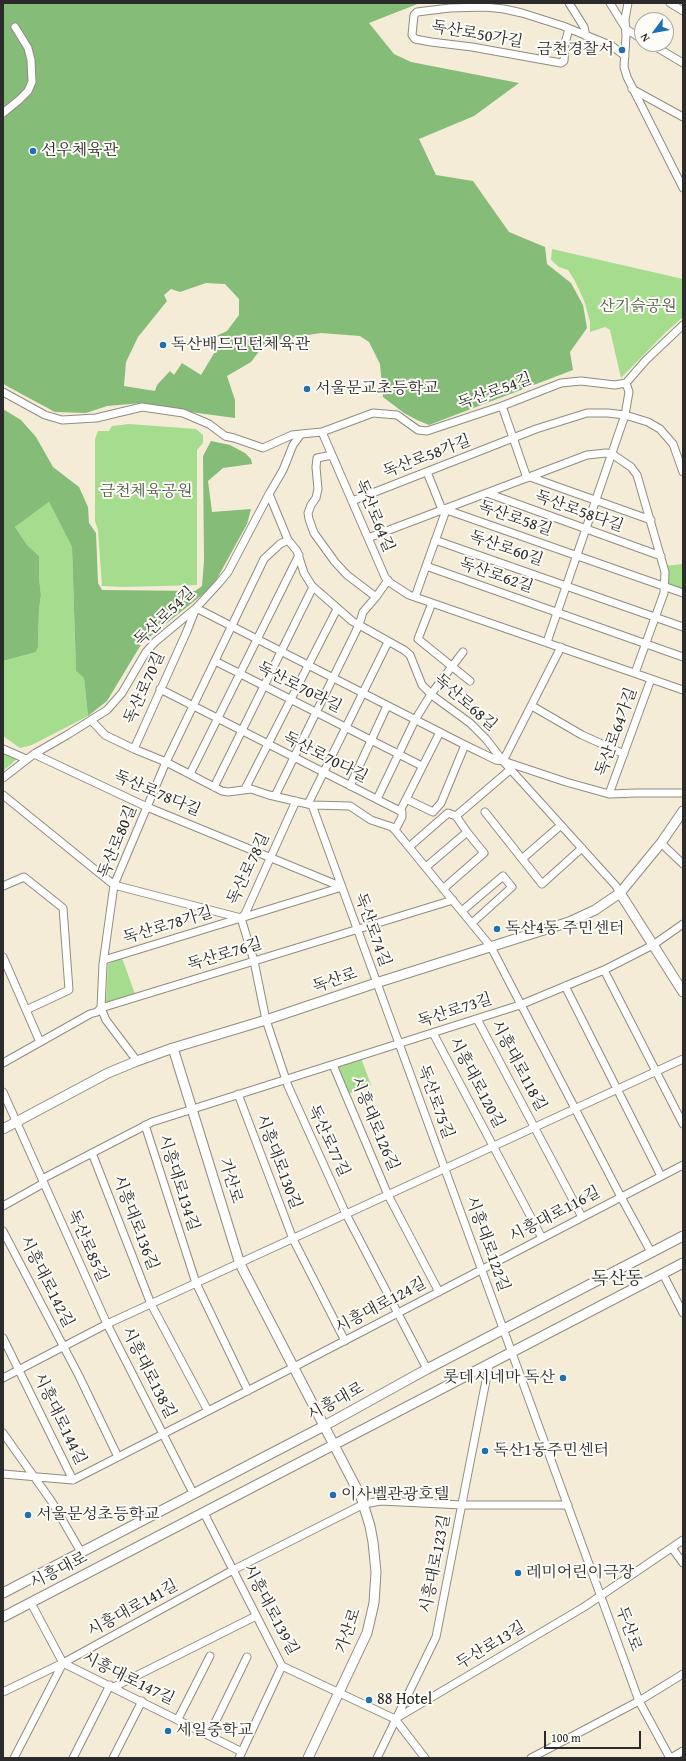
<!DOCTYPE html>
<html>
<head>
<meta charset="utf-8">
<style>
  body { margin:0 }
  #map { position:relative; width:686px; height:1761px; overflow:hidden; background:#f4ecd7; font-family:"Gentium Book Plus",serif }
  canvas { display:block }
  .frame { position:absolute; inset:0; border:4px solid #2b2b2b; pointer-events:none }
  .north { position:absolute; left:634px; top:12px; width:40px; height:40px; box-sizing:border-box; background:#fdfcf7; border:1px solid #a9a8a5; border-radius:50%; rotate:238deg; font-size:11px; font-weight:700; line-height:16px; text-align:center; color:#2b2b2b }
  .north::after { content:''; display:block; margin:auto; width:14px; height:18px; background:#1f6fb2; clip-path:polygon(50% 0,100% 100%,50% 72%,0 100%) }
  .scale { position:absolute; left:544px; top:1731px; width:97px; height:18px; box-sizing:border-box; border:2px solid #2b2b2b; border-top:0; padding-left:5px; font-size:12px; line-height:14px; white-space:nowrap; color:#2b2b2b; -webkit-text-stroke:3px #fdfcf7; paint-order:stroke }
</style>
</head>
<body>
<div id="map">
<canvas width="686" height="1761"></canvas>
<div class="frame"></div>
<div class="north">N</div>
<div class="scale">100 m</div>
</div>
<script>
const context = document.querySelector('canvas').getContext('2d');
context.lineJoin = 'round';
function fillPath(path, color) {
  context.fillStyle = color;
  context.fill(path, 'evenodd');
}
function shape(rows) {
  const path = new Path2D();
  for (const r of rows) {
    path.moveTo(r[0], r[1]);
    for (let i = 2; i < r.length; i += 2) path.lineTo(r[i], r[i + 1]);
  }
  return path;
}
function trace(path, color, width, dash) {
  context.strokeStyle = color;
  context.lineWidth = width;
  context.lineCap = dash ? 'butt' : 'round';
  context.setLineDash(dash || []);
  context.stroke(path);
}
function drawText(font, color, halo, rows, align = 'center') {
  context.font = font + ' "Gentium Book Plus","Noto Serif KR",serif';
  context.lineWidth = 4;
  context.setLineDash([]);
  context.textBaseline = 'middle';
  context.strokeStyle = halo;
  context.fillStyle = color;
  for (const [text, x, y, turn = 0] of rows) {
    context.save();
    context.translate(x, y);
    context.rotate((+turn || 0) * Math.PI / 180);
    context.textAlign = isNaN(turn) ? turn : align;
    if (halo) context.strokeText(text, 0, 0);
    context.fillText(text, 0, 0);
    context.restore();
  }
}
fillPath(shape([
  [552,249,683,279,683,317,667,331,621,378,610,330,605,327,590,332,590,322,585,303,575,281,568,270,559,267,551,260],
  [129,424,196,429,203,435,203,443,197,450,197,585,124,587,102,586,98,530,95,521,95,439,98,431,109,431,112,426],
  [49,502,72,547,76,671,84,678,88,716,32,745,20,748,3,736,3,661,36,652,38,647,39,609,41,595,39,578,39,556,27,545,15,527],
  [683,564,683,593,666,586,664,566],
  [3,753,17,759,3,771],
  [122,958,135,994,106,1004,108,964],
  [361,1058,371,1085,348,1094,337,1066]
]), '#a5dc8d');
fillPath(shape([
  [3,3,420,3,369,23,394,54,411,62,519,83,474,116,419,139,436,175,473,181,509,232,545,247,547,264,571,283,583,305,587,328,570,352,573,370,429,425,417,420,404,413,383,397,380,364,369,342,360,336,321,333,276,340,260,350,251,362,227,376,235,400,235,418,183,411,142,403,107,406,86,413,55,412,3,384],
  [206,283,225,284,239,299,239,315,227,331,216,336,222,340,201,375,182,363,174,375,170,371,157,385,155,391,124,386,126,362,138,337,167,301,164,295,171,289,180,292],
  [3,409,21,420,36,437,53,467,79,487,88,507,89,523,96,533,98,583,102,590,195,591,202,586,204,561,203,456,211,441,230,445,245,453,251,459,252,464,223,468,208,481,212,512,251,509,247,524,213,586,142,643,107,701,88,716,84,678,76,671,72,547,49,502,15,527,27,545,39,556,39,578,41,595,39,609,38,647,36,652,3,661]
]), '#84bc78');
const minor = shape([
  [569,3,584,27,586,36],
  [610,3,626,29,642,39],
  [628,3,625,19,626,36,624,67,627,77,683,188],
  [670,3,683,11],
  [569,29,565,43,564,61,561,63,472,47,431,42,415,39,412,35,414,15,417,12,450,8,485,7,504,9,522,13,563,26,612,46,625,56],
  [651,44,683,63],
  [632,89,683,117],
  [3,113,19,100,28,91,32,82,31,60,28,48,15,27],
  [3,392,45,415,62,420,96,418,142,407,183,413,209,424,225,436,234,438,263,448,292,435,301,434],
  [502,406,527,478],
  [322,432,385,577,389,582,409,595,683,690],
  [427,472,441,507,444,509,683,593],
  [530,477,651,520],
  [487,493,661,556],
  [269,494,288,540,297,551,304,573,312,586,352,621,404,650,410,655,422,685,433,696,470,723,486,739,503,761,566,782,609,794,637,793,683,793],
  [352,501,536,429,587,413,608,413,625,415,648,422,660,429,673,444,683,472],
  [368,538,587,455,606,453,612,454,631,467,637,475,665,572,664,593,635,673],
  [435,540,683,627],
  [426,566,683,657],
  [376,597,388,580],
  [415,597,445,513,444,509],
  [432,603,418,639,470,681],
  [547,642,625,415,629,392,626,383],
  [215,661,422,766],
  [160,689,400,811],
  [532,706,582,735,624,754],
  [91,720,105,735,134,749,166,762,222,791,228,792,251,789,269,795,312,805,350,806,371,820,392,827,395,830,491,947,621,1197,651,1252],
  [3,749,26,759],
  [134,749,187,631,196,608,465,745,496,760,503,761,616,886,620,893],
  [34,754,147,807,342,887],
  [503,761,561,647],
  [190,774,299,555],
  [3,778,34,754,67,735,107,710,122,693,146,652,155,642,196,608,219,583,228,572,269,494,283,470,293,445,301,434,322,432,373,413,397,415,418,430,427,431,502,406,561,383,581,381,615,385,626,383,646,360,683,325],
  [350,786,387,706],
  [214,787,313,587],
  [245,789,337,609],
  [609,794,651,679],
  [3,795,114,885,241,918],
  [275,796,359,625,363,612,376,597,347,575,335,562,314,533,309,519,308,513,311,505,316,498,318,489,316,467,317,458,332,455],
  [377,799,415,720,431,694,463,652],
  [406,799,433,812,441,803,465,745],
  [296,801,245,914,241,918,254,961,266,1020,288,1086,346,1214,427,1369],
  [308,804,388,642],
  [312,805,639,1701,670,1758],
  [400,811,440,732],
  [485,812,542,884,582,848],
  [395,830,402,817,402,812,400,811],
  [661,843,683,864],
  [409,847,448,813,456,816,511,769],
  [522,859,561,825],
  [426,867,467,832,456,816],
  [3,886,24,877,63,908,69,990,26,1010],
  [443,889,484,853,467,832],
  [462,911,503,876,512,887,472,923],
  [3,957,40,1042],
  [104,960,342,887],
  [604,970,683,1124],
  [565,986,661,1176],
  [477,1019,582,1217],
  [433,1033,542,1238],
  [137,1061,106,1020,101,1008,103,964,114,885,166,762,264,559,280,544,288,540],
  [3,1063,90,1014,97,1012,101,1008,453,900],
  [333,1065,388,1195,439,1292],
  [3,1092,107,1324,193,1493],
  [238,1094,293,1239,345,1341],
  [145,1125,196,1283,248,1391],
  [92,1153,151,1304,208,1411],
  [42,1179,152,1122,520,1005,604,970,653,945,683,924],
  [3,1206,44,1183],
  [3,1231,79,1376,118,1457],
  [663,1274,683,1313],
  [3,1338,73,1480],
  [3,1378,107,1324,683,1059],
  [3,1433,52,1502,81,1552],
  [3,1474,73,1480,294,1367,683,1165],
  [204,1513,282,1666,395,1719,425,1758],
  [672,1548,683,1563],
  [31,1603,63,1663,242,1752],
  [114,1687,256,1616],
  [3,1692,63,1663,233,1570,364,1504,381,1501,462,1505,568,1505],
  [178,1719,210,1656],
  [395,1719,584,1607,683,1540],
  [209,1735,247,1657],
  [14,1758,63,1663],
  [73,1758,110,1685],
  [113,1758,142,1701],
  [239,1758,282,1666],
  [377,1758,436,1637,489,1365],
  [531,1758,639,1701,683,1674],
  [671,1758,683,1751]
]);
const major = shape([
  [620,893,683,992],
  [173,1048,240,1264,361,1497,370,1526,373,1542,376,1572,374,1603,367,1633,308,1758],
  [3,1129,108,1073,137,1061,173,1048,266,1020,376,983,569,922,595,910,620,893,661,843,683,811],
  [3,1593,324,1426,427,1369,683,1236],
  [3,1617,683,1263]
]);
trace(minor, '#908c81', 9);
trace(major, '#908c81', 11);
trace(minor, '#fff', 7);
trace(major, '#fff', 9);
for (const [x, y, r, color] of [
  [622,50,4,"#1f6fb2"],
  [33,151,4,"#1f6fb2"],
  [163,345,4,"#1f6fb2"],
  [307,389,4,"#1f6fb2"],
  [497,929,4,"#1f6fb2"],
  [563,1378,4,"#1f6fb2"],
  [485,1451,4,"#1f6fb2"],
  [333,1495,4,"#1f6fb2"],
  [28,1515,4,"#1f6fb2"],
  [518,1573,4,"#1f6fb2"],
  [369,1700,4,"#1f6fb2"],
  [168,1731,4,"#1f6fb2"]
]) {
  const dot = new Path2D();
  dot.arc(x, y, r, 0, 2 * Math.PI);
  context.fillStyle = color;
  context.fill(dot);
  trace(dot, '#fdfcf7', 1.5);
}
drawText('16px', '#2b2b2b', '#fdfcf7', [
  ["독산로50가길",477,35,10],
  ["독산로54길",495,392,-20],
  ["독산로58가길",427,457,-21],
  ["독산로58다길",579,512,20],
  ["독산로64길",374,516,67],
  ["독산로58길",515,519,19],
  ["독산로60길",506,549,19],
  ["독산로62길",496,576,19],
  ["독산로54길",165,617,-44],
  ["독산로70길",145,688,-66],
  ["독산로70라길",299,688,27],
  ["독산로68길",465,703,41],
  ["독산로64가길",617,732,-70],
  ["독산로70다길",325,758,27],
  ["독산로78다길",157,794,23],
  ["독산로80길",118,842,-68],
  ["독산로78길",249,869,-65],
  ["독산로78가길",168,926,-17],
  ["독산로74길",372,930,70],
  ["독산로76길",225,955,-17],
  ["독산로",335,981,-19],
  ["독산로73길",455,1011,-18],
  ["시흥대로118길",518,1066,62],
  ["시흥대로120길",476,1083,62],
  ["독산로75길",435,1102,70],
  ["시흥대로126길",374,1124,67],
  ["독산로77길",328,1141,65],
  ["시흥대로130길",278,1162,69],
  ["가산로",230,1181,73],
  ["시흥대로134길",178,1183,72],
  ["시흥대로116길",555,1215,-28],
  ["시흥대로136길",135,1223,69],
  ["시흥대로122길",487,1244,70],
  ["독산로85길",87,1246,66],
  ["시흥대로142길",46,1282,63],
  ["시흥대로124길",381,1306,-28],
  ["시흥대로138길",148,1373,63],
  ["시흥대로",336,1402,-29],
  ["시흥대로144길",59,1419,64],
  ["시흥대로123길",436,1564,-79],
  ["시흥대로",59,1571,-27],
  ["시흥대로141길",133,1609,-29],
  ["시흥대로139길",270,1610,62],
  ["두산로",628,1629,70],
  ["가산로",349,1631,-71],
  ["두산로13길",491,1646,-31],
  ["시흥대로147길",128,1679,26]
]);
drawText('16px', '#2b2b2b', '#fdfcf7', [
  ["금천경찰서",614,50,"right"],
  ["선우체육관",41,151],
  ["독산배드민턴체육관",171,345],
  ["서울문교초등학교",315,389],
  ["독산4동 주민센터",505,929],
  ["롯데시네마 독산",555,1378,"right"],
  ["독산1동주민센터",493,1451],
  ["이사벨관광호텔",341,1495],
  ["서울문성초등학교",36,1515],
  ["레미어린이극장",526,1573],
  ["88 Hotel",377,1700],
  ["세일중학교",176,1731]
], 'left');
drawText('16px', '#506048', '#fdfcf7', [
  ["산기슭공원",638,307],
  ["금천체육공원",146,492]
]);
drawText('18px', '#2b2b2b', '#fdfcf7', [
  ["독산동",617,1279]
]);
</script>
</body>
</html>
